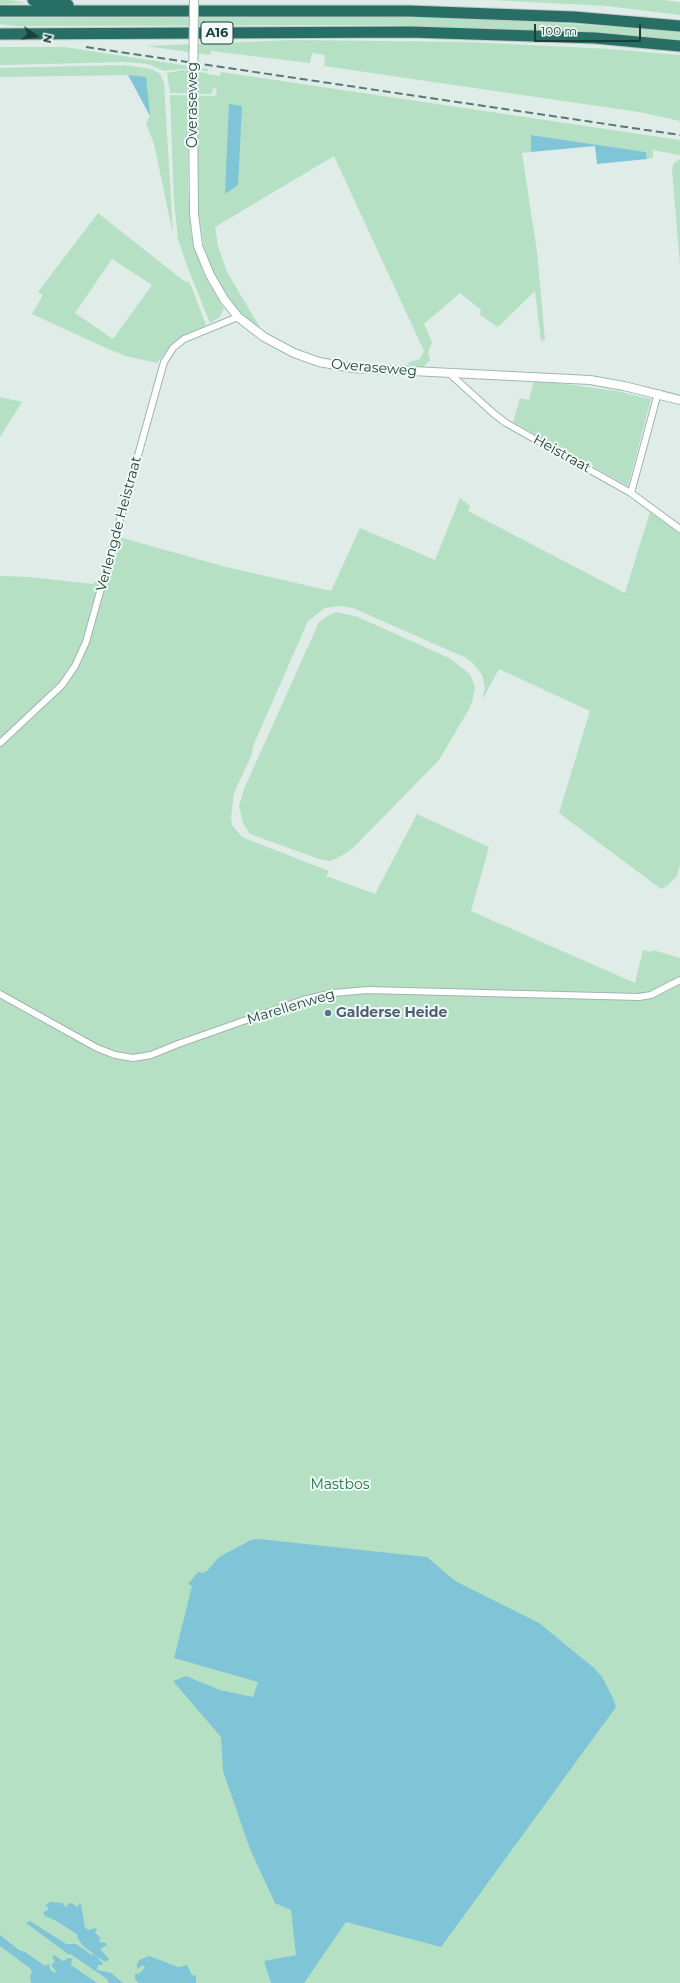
<!DOCTYPE html>
<html>
<head>
<meta charset="utf-8">
<style>
  body { margin:0 }
  #map { position:relative; width:680px; height:1983px; overflow:hidden; background:#dfece8; font-family:Montserrat,sans-serif }
  canvas { display:block }
  .north { position:absolute; left:16px; top:16px; width:40px; height:40px; -webkit-text-stroke:3px #f0f9f5; paint-order:stroke; rotate:103deg; font-size:11px; font-weight:700; line-height:16px; text-align:center; color:#1e3e38 }
  .north::after { content:''; display:block; margin:auto; width:14px; height:18px; background:#1e3e38; clip-path:polygon(50% 0,100% 100%,50% 72%,0 100%) }
  .scale { position:absolute; left:534px; top:24px; width:107px; height:18px; box-sizing:border-box; border:2px solid #1e3e38; border-top:0; padding-left:5px; font-size:12px; line-height:14px; white-space:nowrap; color:#1e3e38; -webkit-text-stroke:3px #f0f9f5; paint-order:stroke }
</style>
</head>
<body>
<div id="map">
<canvas width="680" height="1983"></canvas>
<div class="north">N</div>
<div class="scale">100 m</div>
</div>
<script>
const context = document.querySelector('canvas').getContext('2d');
context.lineJoin = 'round';
function fillPath(path, color) {
  context.fillStyle = color;
  context.fill(path, 'evenodd');
}
function shape(rows) {
  const path = new Path2D();
  for (const r of rows) {
    path.moveTo(r[0], r[1]);
    for (let i = 2; i < r.length; i += 2) path.lineTo(r[i], r[i + 1]);
  }
  return path;
}
function trace(path, color, width, dash) {
  context.strokeStyle = color;
  context.lineWidth = width;
  context.lineCap = dash ? 'butt' : 'round';
  context.setLineDash(dash || []);
  context.stroke(path);
}
function drawText(font, color, halo, rows, align = 'center') {
  context.font = font + ' Montserrat,sans-serif';
  context.lineWidth = 4;
  context.setLineDash([]);
  context.textBaseline = 'middle';
  context.strokeStyle = halo;
  context.fillStyle = color;
  for (const [text, x, y, turn = 0] of rows) {
    context.save();
    context.translate(x, y);
    context.rotate((+turn || 0) * Math.PI / 180);
    context.textAlign = isNaN(turn) ? turn : align;
    if (halo) context.strokeText(text, 0, 0);
    context.fillText(text, 0, 0);
    context.restore();
  }
}
fillPath(shape([
  [0,0,11,0,26,3,0,4],
  [492,0,663,0,680,2,680,15,607,6],
  [396,17,482,18,661,30,680,32,680,41,554,32,395,25,17,26,0,24,0,18],
  [294,40,468,42,610,49,680,55,680,121,639,112,324,66,325,55,312,53,310,63,211,51,210,55,146,46],
  [0,47,64,47,208,69,208,71,182,69,164,71,148,64,125,62,0,65],
  [124,65,152,69,160,74,164,83,173,234,154,144,146,123,150,116,133,75,0,77,0,68],
  [183,70,207,73,207,74,220,76,221,72,680,140,680,155,653,150,653,158,647,159,646,152,531,135,531,152,522,153,537,252,545,340,541,341,535,291,498,327,480,315,481,310,460,293,424,324,432,342,428,352,430,360,423,367,413,367,407,363,420,359,424,351,334,156,215,227,218,246,227,272,262,331,239,314,231,304,215,277,204,247,198,210,198,104,188,104,188,186,191,234,203,273,224,309,219,318,210,323,187,266,178,239,174,201,170,95,213,96,216,95,217,89,213,88,212,94,170,93,167,73],
  [680,159,680,265,672,169,674,163],
  [98,213,184,281,189,282,192,288,206,325,181,337,172,344,157,363,126,356,106,348,32,314,43,295,38,292],
  [112,259,152,285,113,339,75,313],
  [534,381,558,383,616,391,651,399,628,486,513,422,520,398,529,400],
  [0,397,22,402,0,437],
  [460,498,470,506,468,511,625,593,650,512,680,534,680,865,677,876,667,886,661,889,559,813,590,711,499,669,482,700,485,688,482,675,472,662,464,657,353,608,341,606,325,608,308,621,253,746,252,754,234,793,231,817,232,825,242,837,329,871,326,876,375,894,417,814,489,847,471,911,635,983,643,950,652,952,653,950,680,958,680,1983,0,1983,0,576,29,577,93,584,106,574,108,574,119,537,226,567,331,591,360,528,435,560],
  [337,612,358,617,449,658,470,674,475,687,472,702,468,711,439,760,352,849,336,859,329,861,319,859,250,834,243,823,239,806,244,789,319,622,331,614]
]), '#b5e0c4');
fillPath(shape([
  [128,75,146,77,150,116],
  [229,104,242,106,238,185,225,194],
  [531,135,646,152,647,159,597,164,595,146,531,152],
  [259,1539,427,1557,454,1580,465,1586,539,1623,594,1668,602,1677,612,1696,616,1707,441,1947,346,1922,304,1983,271,1983,264,1961,296,1955,291,1910,275,1903,250,1849,223,1771,221,1737,173,1681,186,1676,220,1690,253,1697,258,1682,174,1658,192,1586,188,1584,198,1572,203,1573,207,1571,219,1557,251,1540],
  [50,1902,63,1903,64,1906,68,1907,67,1904,71,1903,78,1907,79,1903,81,1904,85,1928,89,1930,95,1928,97,1929,95,1933,100,1937,99,1942,106,1943,107,1945,100,1949,109,1959,106,1962,95,1956,103,1963,102,1965,98,1965,97,1970,111,1973,123,1983,109,1983,107,1979,72,1955,68,1954,26,1923,30,1921,66,1944,76,1944,92,1955,94,1954,84,1947,77,1937,78,1935,55,1920,45,1916,43,1912,48,1910,48,1907,45,1906],
  [0,1935,19,1950,25,1952,45,1966,49,1964,50,1969,54,1973,56,1971,51,1965,55,1961,52,1957,54,1955,63,1961,69,1958,72,1959,71,1965,97,1983,31,1983,30,1975,32,1973,31,1969,0,1946],
  [149,1956,178,1967,187,1965,192,1975,196,1976,196,1983,139,1983,135,1979,135,1974,140,1973,145,1967,143,1965,137,1969,137,1965,139,1960]
]), '#80c4d8');
const street = shape([
  [449,373,493,413,506,423,631,493,680,529],
  [631,493,658,393],
  [0,743,62,685,75,666,86,642,164,362,173,348,184,339,238,317],
  [0,994,97,1048,115,1055,133,1058,151,1055,178,1044,303,1000,333,993,368,990,639,997,651,995,680,980]
]);
const secondary = shape([
  [193,107,194,214,198,246,210,275,224,299,238,317,264,337,294,353,319,362,353,368,590,380,624,386,680,400]
]);
const highway = shape([
  [33,0,68,5],
  [0,11,409,11,574,17,680,26],
  [0,34,410,32,595,38,680,46]
]);
trace(street, '#a1b4b0', 8);
trace(secondary, '#9cb9b1', 10);
trace(highway, '#c0c9c7', 13);
trace(street, '#fff', 6);
trace(secondary, '#fff', 8);
trace(highway, '#276e65', 11);
trace(shape([
  [86,47,680,135]
]), '#587a74', 2, [8, 4]);
const secondaryBridge = shape([
  [193,107,194,0]
]);
trace(secondaryBridge, '#9cb9b1', 10, []);
trace(secondaryBridge, '#fff', 8);
for (const [x, y, r, color] of [
  [328,1013,4,"#5c6f8a"]
]) {
  const dot = new Path2D();
  dot.arc(x, y, r, 0, 2 * Math.PI);
  context.fillStyle = color;
  context.fill(dot);
  trace(dot, '#f0f9f5', 1.5);
}
for (const [x, y, w] of [
  [217,33,32]
]) {
  const box = new Path2D();
  box.roundRect(x - w / 2, y - 11, w, 22, 3);
  context.fillStyle = '#f0f9f5';
  context.fill(box);
  trace(box, '#1e3e38', 1);
}
drawText('bold 13px', '#1e3e38', null, [
  ["A16",217,33]
]);
drawText('14px', '#1e3e38', '#f0f9f5', [
  ["Overaseweg",193,105,-90],
  ["Overaseweg",374,368,5],
  ["Heistraat",562,454,29],
  ["Verlengde Heistraat",119,524,-75],
  ["Marellenweg",291,1007,-17]
]);
drawText('bold 14px', '#4e5e75', '#f0f9f5', [
  ["Galderse Heide",336,1013]
], 'left');
drawText('14px', '#247a4c', '#f0f9f5', [
  ["Mastbos",340,1485]
]);
</script>
</body>
</html>
